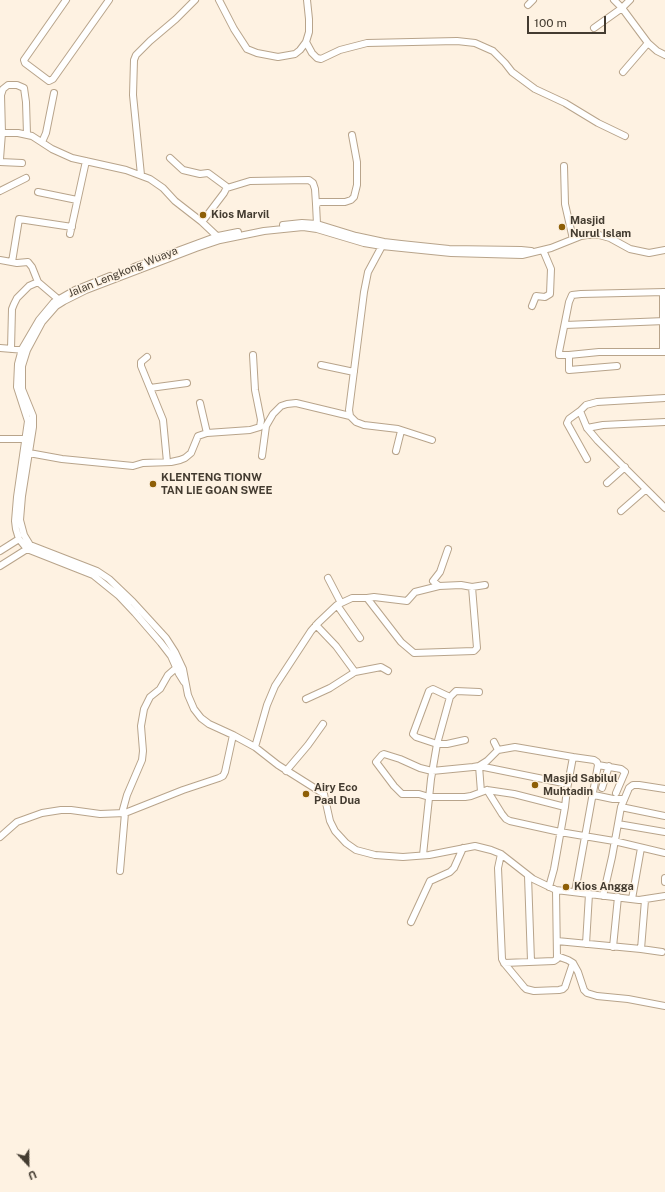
<!DOCTYPE html>
<html>
<head>
<meta charset="utf-8">
<style>
  body { margin:0 }
  #map { position:relative; width:665px; height:1192px; overflow:hidden; background:#fef2e2; font-family:"Public Sans",sans-serif }
  canvas { display:block }
  .north { position:absolute; left:8px; top:1144px; width:40px; height:40px; -webkit-text-stroke:3px #fef2e2; paint-order:stroke; rotate:158deg; font-size:11px; font-weight:700; line-height:16px; text-align:center; color:#443c31 }
  .north::after { content:''; display:block; margin:auto; width:14px; height:18px; background:#443c31; clip-path:polygon(50% 0,100% 100%,50% 72%,0 100%) }
  .scale { position:absolute; left:527px; top:16px; width:79px; height:18px; box-sizing:border-box; border:2px solid #443c31; border-top:0; padding-left:5px; font-size:12px; line-height:14px; white-space:nowrap; color:#443c31; -webkit-text-stroke:3px #fef2e2; paint-order:stroke }
</style>
</head>
<body>
<div id="map">
<canvas width="665" height="1192"></canvas>
<div class="north">U</div>
<div class="scale">100 m</div>
</div>
<script>
const context = document.querySelector('canvas').getContext('2d');
context.lineJoin = 'round';
function shape(rows) {
  const path = new Path2D();
  for (const r of rows) {
    path.moveTo(r[0], r[1]);
    for (let i = 2; i < r.length; i += 2) path.lineTo(r[i], r[i + 1]);
  }
  return path;
}
function trace(path, color, width, dash) {
  context.strokeStyle = color;
  context.lineWidth = width;
  context.lineCap = dash ? 'butt' : 'round';
  context.setLineDash(dash || []);
  context.stroke(path);
}
function drawText(font, color, halo, rows, align = 'center') {
  context.font = font + ' "Public Sans",sans-serif';
  context.lineWidth = 3;
  context.setLineDash([]);
  context.textBaseline = 'middle';
  context.strokeStyle = halo;
  context.fillStyle = color;
  for (const [text, x, y, turn = 0] of rows) {
    context.save();
    context.translate(x, y);
    context.rotate((+turn || 0) * Math.PI / 180);
    context.textAlign = isNaN(turn) ? turn : align;
    if (halo) context.strokeText(text, 0, 0);
    context.fillText(text, 0, 0);
    context.restore();
  }
}
const street = shape([
  [66,0,24,60,25,63,49,81,53,79,109,0],
  [219,0,234,29,247,49,257,53,278,57,295,54,300,50,306,42,309,32,309,19,307,0],
  [614,0,622,8,648,43,657,51,665,55],
  [528,5,533,0],
  [594,28,622,8,630,0],
  [306,42,312,53,317,58,321,59,340,50,367,43,457,41,475,43,493,51,505,63,512,72,535,89,565,103,598,123,625,136],
  [623,72,648,43],
  [0,133,18,133,32,136,52,149,72,158,126,170,150,179,163,188,175,201,202,222,220,239],
  [42,142,46,133,54,93],
  [170,158,183,170,200,174,208,173,227,187,224,193,202,222],
  [0,159,2,133,1,95,3,89,8,85,17,85,24,88,26,102,27,134],
  [0,162,22,163],
  [564,166,565,204,573,239],
  [141,175,133,95,134,60,136,55,150,41,176,19,195,0],
  [227,188,250,181,309,180,313,183,315,189,316,204],
  [0,191,26,178],
  [38,192,77,200],
  [317,224,316,204,320,202,345,202,351,200,354,197,357,185,357,162,352,135],
  [283,225,302,223,317,224,356,236,384,242,401,244,449,249,521,250,531,251],
  [70,234,86,161],
  [382,246,368,272,364,292,349,410,350,416,356,422,364,425,398,429,432,440],
  [665,250,649,253,630,249,610,238,599,235,587,235,581,236,551,248,522,255,451,253,382,246,364,243,317,229,303,227,264,231,220,240,196,248,86,290,64,301,56,306,42,322,27,350,22,366,22,389,33,416,33,427,22,496,20,520,24,535,30,545,97,571,109,579,133,602,166,638,175,652,183,669,188,695,194,709,201,718,209,724,233,735,255,747,278,765,324,794,330,821,335,831,346,843,356,850,375,855,403,857,429,855,475,846,491,850,501,854,533,879,556,890,639,900,665,896],
  [0,260,17,263,28,262,32,267,38,282,58,299],
  [12,262,19,219,72,227],
  [134,267,218,236,238,232],
  [110,276,75,290,54,302,39,320,22,349,18,364,17,387,28,421,17,497,15,521,16,529,19,539,27,549,93,575,119,596,135,613,161,643,171,656,179,674,184,682],
  [663,292,663,352],
  [532,306,536,296,545,297,550,294,551,269,543,250],
  [565,325,665,321],
  [0,348,25,350],
  [11,349,12,309,14,304,17,298,29,286,38,282],
  [569,355,559,355,559,352,569,302,572,295,581,294,665,292],
  [147,357,141,362,141,366,163,420,167,462],
  [321,365,354,372],
  [617,366,569,370,569,355,599,352,665,352],
  [150,388,187,383],
  [665,398,597,402,586,405,580,411,587,428,598,441,665,508],
  [580,411,569,419,567,423,587,459],
  [587,428,603,425,665,422],
  [207,433,250,430,260,427,261,420,255,390,253,355],
  [0,439,26,439],
  [396,451,401,431],
  [29,453,62,459,133,466,143,463,171,462,180,460,185,458,191,453,198,436,207,433,200,403],
  [262,456,266,426,273,414,281,406,287,404,296,403,350,416],
  [607,483,625,467],
  [621,511,645,490],
  [0,551,19,539],
  [0,566,27,549],
  [328,578,341,603],
  [439,586,461,585,472,587],
  [367,598,374,597,407,601,415,592,439,586,433,581,440,572,448,549],
  [337,605,360,638],
  [316,625,336,646,355,672],
  [450,697,433,689,429,691,413,734,416,737,437,744,447,744,465,740],
  [306,699,330,688,355,672,381,667,388,671],
  [494,742,498,750],
  [255,747,267,705,275,686,311,631,318,623,337,605,352,598,367,598,401,642,414,653,474,651,477,648,472,587,485,585],
  [598,765,621,769,625,772,616,793],
  [286,771,308,745,323,724],
  [602,788,609,766],
  [487,790,502,814,506,819,510,821,560,832,614,841,665,853],
  [481,792,479,766,568,784],
  [594,795,613,799,623,799],
  [565,807,514,794,487,790,471,796,465,797,429,797,419,794,402,794,394,786,376,762,382,755,384,754,400,759,420,768,432,771,473,767,479,766,487,761,498,750,515,747,573,757],
  [621,807,665,816],
  [122,813,127,795,142,760,143,751,141,726,144,709,150,697,160,689,168,675,176,668],
  [618,824,665,832],
  [0,837,17,822,42,813,61,810,71,810,100,814,125,813,183,790,219,778,223,776,225,772,233,735],
  [501,854,498,868,502,959,504,963,524,987,526,989,534,991,559,990,563,989,565,987,573,963],
  [423,855,431,779,437,744,450,697,456,691,479,692],
  [120,871,125,813],
  [528,876,531,961],
  [665,878,665,882],
  [549,887,554,869,565,807,567,789,573,757,594,760,597,762,598,765,575,892],
  [603,896,612,857,621,807,629,788,633,785,639,785,665,789],
  [632,899,641,848],
  [411,922,430,881,450,872,454,868,463,848],
  [557,941,641,949,645,900],
  [586,944,589,894],
  [613,947,618,897],
  [641,949,662,952],
  [557,956,568,960,573,963,578,972,584,990,587,993,597,996,628,999,665,1006],
  [504,963,554,961,557,959,556,890]
]);
trace(street, '#b8a48b', 8);
trace(street, '#fff', 6);
for (const [x, y, r, color] of [
  [203,215,4,"#8e5f07"],
  [562,227,4,"#8e5f07"],
  [153,484,4,"#8e5f07"],
  [535,785,4,"#8e5f07"],
  [306,794,4,"#8e5f07"],
  [566,887,4,"#8e5f07"]
]) {
  const dot = new Path2D();
  dot.arc(x, y, r, 0, 2 * Math.PI);
  context.fillStyle = color;
  context.fill(dot);
  trace(dot, '#fef2e2', 1.5);
}
drawText('bold 11px', '#443c31', '#fef2e2', [
  ["Kios Marvil",211,215],
  ["Masjid",570,221],
  ["Nurul Islam",570,234],
  ["KLENTENG TIONW",161,478],
  ["TAN LIE GOAN SWEE",161,491],
  ["Masjid Sabilul",543,779],
  ["Muhtadin",543,792],
  ["Airy Eco",314,788],
  ["Paal Dua",314,801],
  ["Kios Angga",574,887]
], 'left');
drawText('11px', '#443c31', '#fef2e2', [
  ["Jalan Lengkong Wuaya",123,272,-22]
]);
</script>
</body>
</html>
